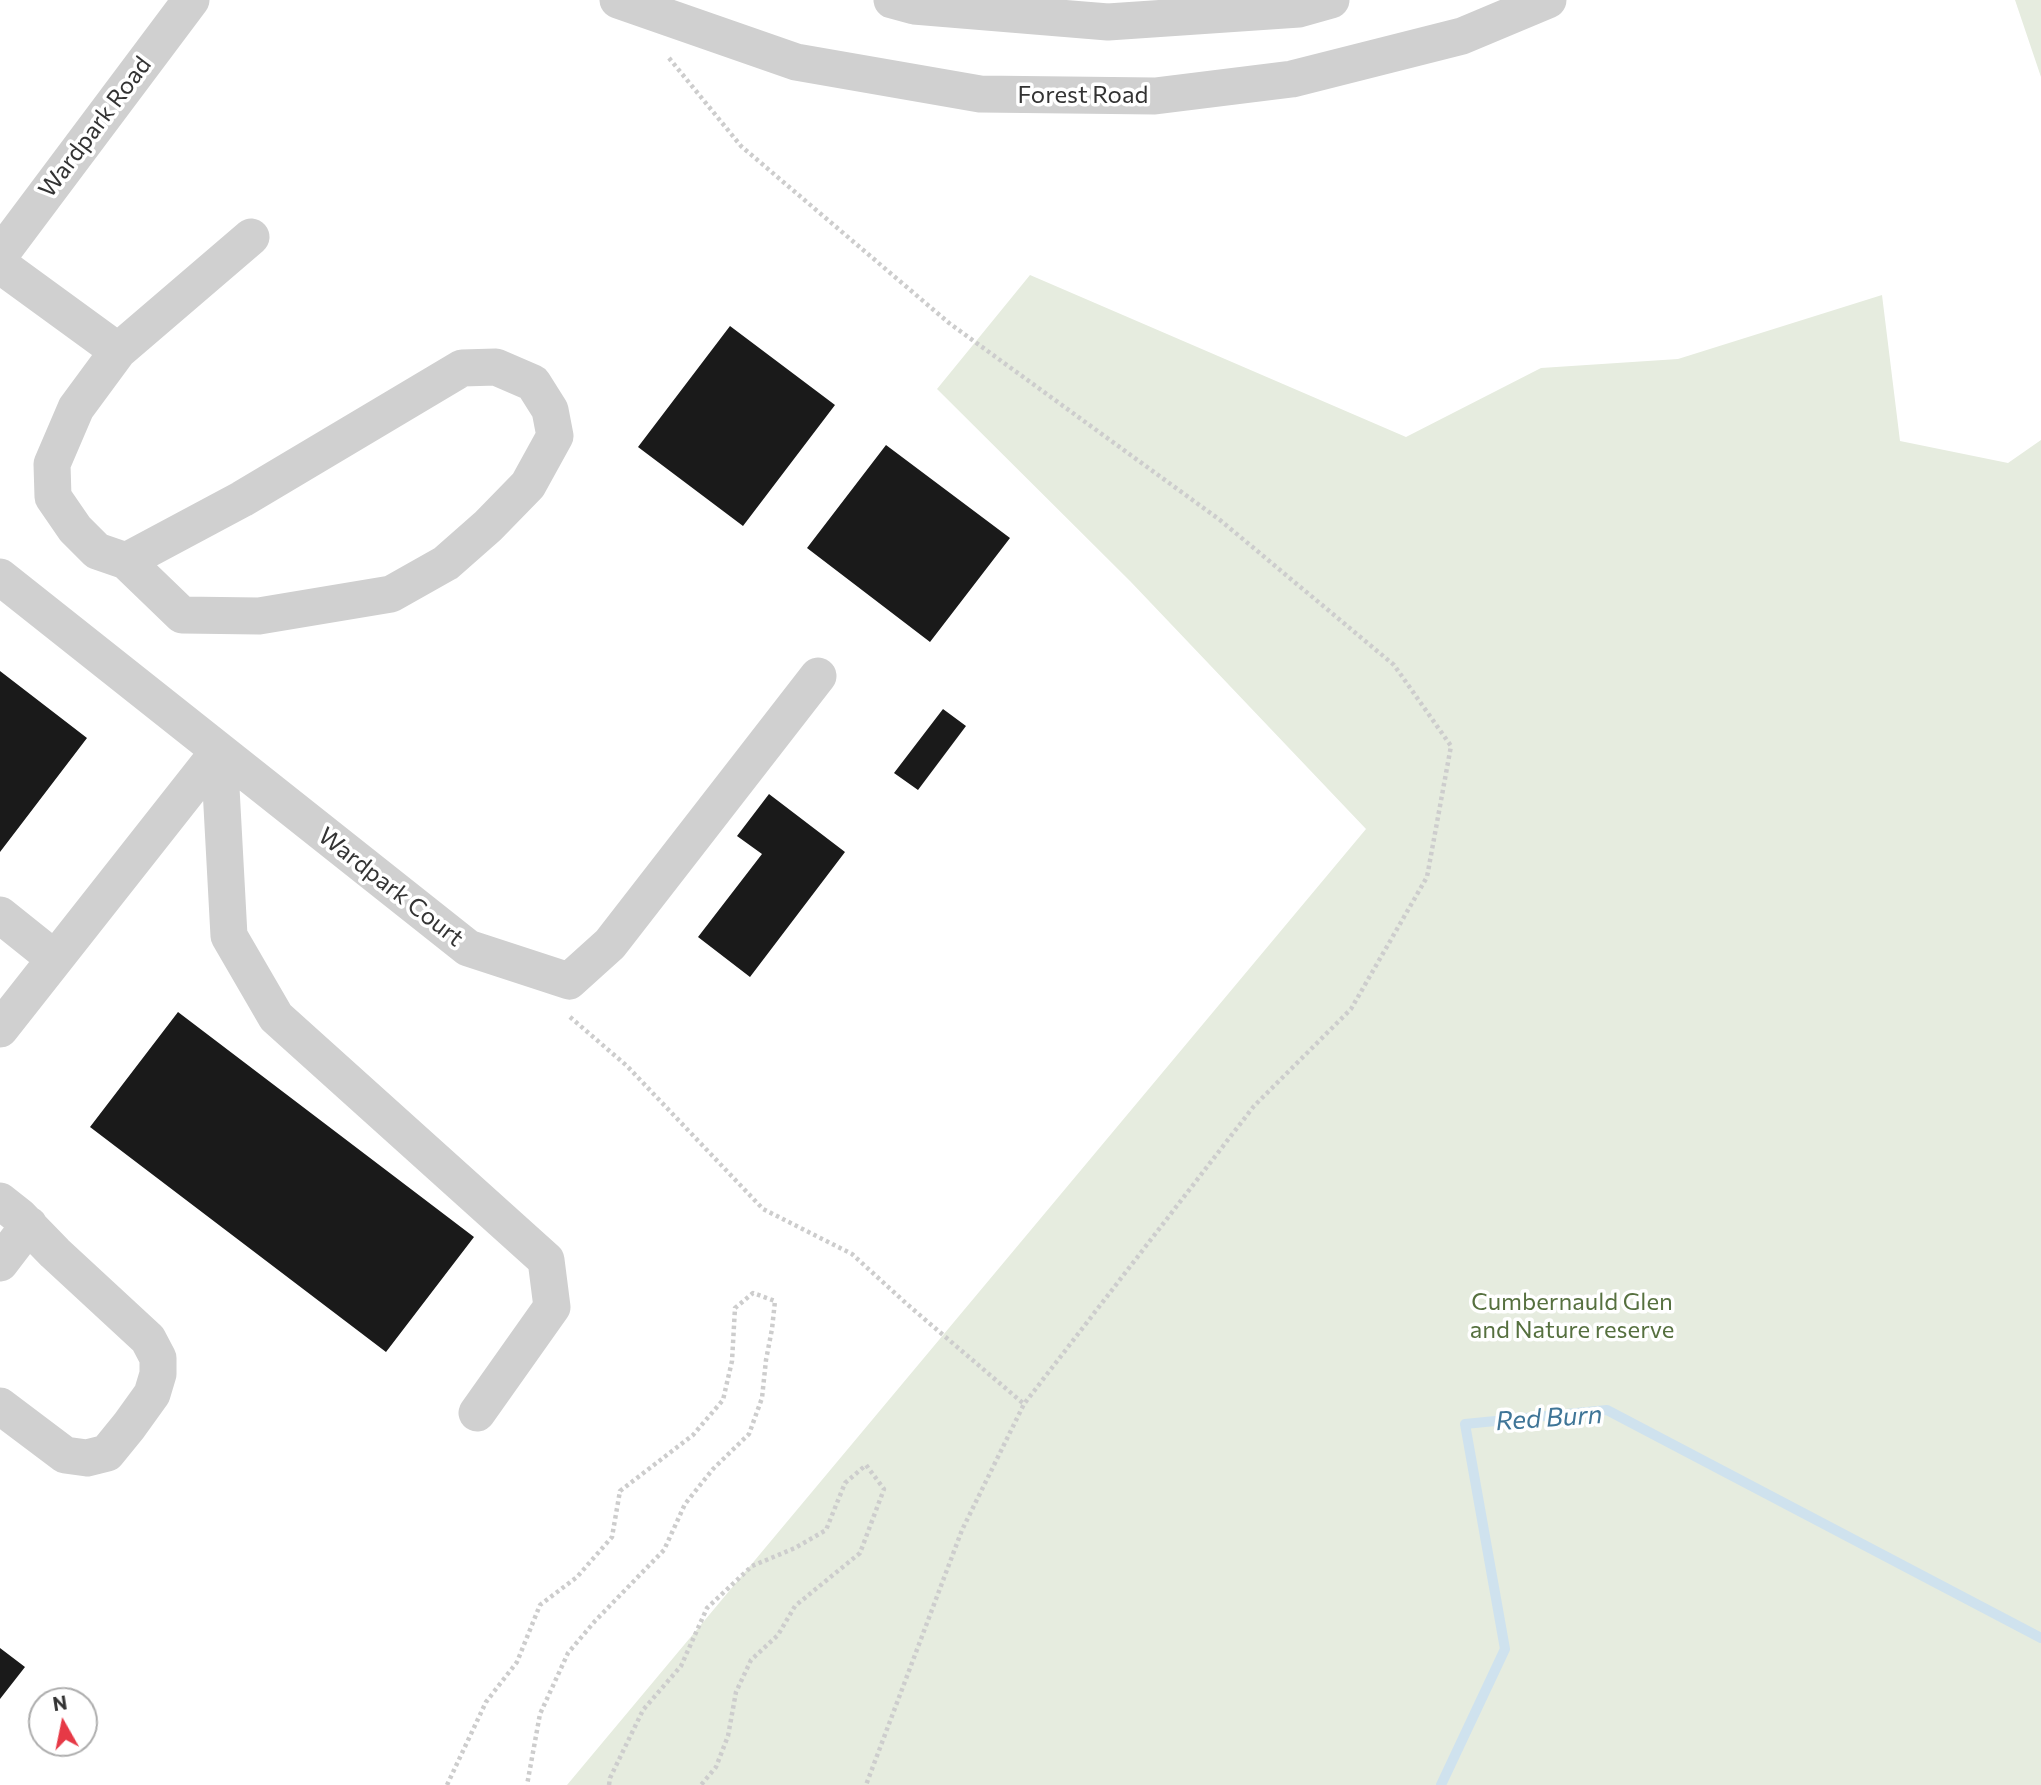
<!DOCTYPE html>
<html>
<head>
<meta charset="utf-8">
<style>
  body { margin:0 }
  #map { position:relative; width:2041px; height:1785px; overflow:hidden; background:#fff; font-family:Commissioner,sans-serif }
  canvas { display:block }
  .north { position:absolute; left:28px; top:1687px; width:70px; height:70px; box-sizing:border-box; background:#fff; border:2px solid #adadad; border-radius:50%; rotate:351deg; font-size:19px; font-weight:700; line-height:28px; text-align:center; color:#333 }
  .north::after { content:''; display:block; margin:auto; width:24px; height:32px; background:#e63946; clip-path:polygon(50% 0,100% 100%,50% 72%,0 100%) }
</style>
</head>
<body>
<div id="map">
<canvas width="2041" height="1785"></canvas>
<div class="north">N</div>
</div>
<script>
const context = document.querySelector('canvas').getContext('2d');
context.lineJoin = 'round';
function fillPath(path, color) {
  context.fillStyle = color;
  context.fill(path, 'evenodd');
}
function shape(rows) {
  const path = new Path2D();
  for (const r of rows) {
    path.moveTo(r[0], r[1]);
    for (let i = 2; i < r.length; i += 2) path.lineTo(r[i], r[i + 1]);
  }
  return path;
}
function trace(path, color, width, dash) {
  context.strokeStyle = color;
  context.lineWidth = width;
  context.lineCap = dash ? 'butt' : 'round';
  context.setLineDash(dash || []);
  context.stroke(path);
}
function drawText(font, color, halo, rows, align = 'center') {
  context.font = font + ' Commissioner,sans-serif';
  context.lineWidth = 7;
  context.setLineDash([]);
  context.textBaseline = 'middle';
  context.strokeStyle = halo;
  context.fillStyle = color;
  for (const [text, x, y, turn = 0] of rows) {
    context.save();
    context.translate(x, y);
    context.rotate((+turn || 0) * Math.PI / 180);
    context.textAlign = isNaN(turn) ? turn : align;
    if (halo) context.strokeText(text, 0, 0);
    context.fillText(text, 0, 0);
    context.restore();
  }
}
fillPath(shape([
  [2015,0,2041,0,2041,77],
  [1030,275,1406,437,1541,368,1678,359,1882,295,1900,441,2008,463,2041,440,2041,1785,567,1785,1366,829,1130,581,937,389]
]), '#e6ecdf');
trace(shape([
  [1441,1785,1505,1649,1465,1424,1607,1410,2041,1638]
]), '#cfe2ee', 10);
fillPath(shape([
  [730,326,835,405,743,526,638,447],
  [886,445,1010,538,930,642,807,548],
  [0,671,87,738,0,852],
  [943,709,966,726,918,790,894,773],
  [769,794,845,852,750,977,698,937,762,854,737,836],
  [178,1012,474,1237,386,1352,90,1127],
  [0,1648,25,1667,0,1699]
]), '#1a1a1a');
trace(shape([
  [669,58,741,146,949,323,1220,520,1394,665,1451,746,1427,877,1351,1009,1254,1106,1024,1404,962,1530,866,1785],
  [570,1017,627,1066,763,1209,852,1254,908,1305,1024,1404],
  [447,1785,486,1702,517,1662,540,1605,577,1577,612,1537,620,1491,693,1435,723,1400,732,1361,735,1308,753,1293,775,1301,772,1329,766,1360,762,1398,749,1434,713,1469,685,1504,664,1550,595,1621,568,1653,540,1714,527,1785],
  [609,1785,610,1778,643,1710,681,1666,707,1608,752,1566,795,1548,826,1530,845,1483,866,1465,884,1489,860,1553,795,1606,778,1635,751,1660,736,1692,728,1736,716,1767,701,1785]
]), '#cdcdcd', 4.5, [3.5, 3.5]);
trace(shape([
  [618,0,796,62,980,94,1155,96,1292,79,1462,36,1548,0],
  [892,0,914,6,1108,22,1299,9,1331,0],
  [0,255,191,0],
  [0,265,118,351,251,237],
  [118,351,76,408,52,464,53,497,75,529,97,551,126,561,182,615,259,616,391,594,446,563,488,526,528,485,555,436,550,410,533,383,496,367,462,368,242,499,126,561],
  [0,577,468,948,569,981,610,944,818,676],
  [219,751,229,936,276,1017,546,1260,552,1307,477,1413],
  [0,915,55,959],
  [0,1029,219,751],
  [0,1201,19,1216,55,1253,148,1339,158,1358,158,1374,152,1394,129,1426,107,1453,87,1458,65,1455,0,1406],
  [0,1263,29,1225]
]), '#d0d0d0', 37);
drawText('24px', '#333', '#fff', [
  ["Forest Road",1083,95],
  ["Wardpark Road",95,127,-53],
  ["Wardpark Court",391,887,38]
]);
drawText('24px', '#56703f', '#fff', [
  ["Cumbernauld Glen",1572,1302],
  ["and Nature reserve",1572,1330]
]);
drawText('italic 26px', '#3f7597', '#fff', [
  ["Red Burn",1549,1418,-4]
]);
</script>
</body>
</html>
